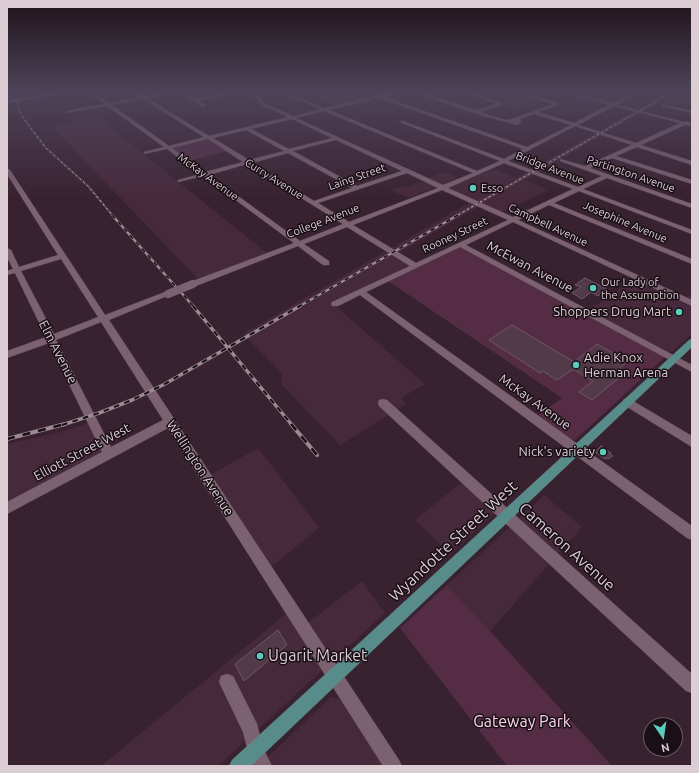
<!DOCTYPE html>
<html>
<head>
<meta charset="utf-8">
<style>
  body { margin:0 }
  #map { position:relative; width:699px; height:773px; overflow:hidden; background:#392230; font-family:Ubuntu,sans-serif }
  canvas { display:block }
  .frame { position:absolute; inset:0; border:8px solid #dccdd5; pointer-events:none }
  .north { position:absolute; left:643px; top:717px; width:40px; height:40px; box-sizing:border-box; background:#190f15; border:1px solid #675b62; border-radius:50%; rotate:167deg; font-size:11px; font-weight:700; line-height:16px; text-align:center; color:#dccdd5 }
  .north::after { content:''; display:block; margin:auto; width:14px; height:18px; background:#59cebe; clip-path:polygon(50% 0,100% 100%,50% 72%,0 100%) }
</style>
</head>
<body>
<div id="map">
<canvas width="699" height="773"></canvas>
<div class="frame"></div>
<div class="north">N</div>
</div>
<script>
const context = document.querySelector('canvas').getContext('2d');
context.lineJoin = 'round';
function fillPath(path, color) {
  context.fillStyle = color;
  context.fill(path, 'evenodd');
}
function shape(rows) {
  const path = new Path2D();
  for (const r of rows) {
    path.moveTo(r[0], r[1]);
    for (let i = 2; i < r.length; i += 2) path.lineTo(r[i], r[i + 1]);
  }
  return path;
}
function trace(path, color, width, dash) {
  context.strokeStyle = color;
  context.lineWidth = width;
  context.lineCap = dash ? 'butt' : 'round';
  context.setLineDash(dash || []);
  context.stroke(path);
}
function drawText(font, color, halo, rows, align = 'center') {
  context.font = font + ' Ubuntu,sans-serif';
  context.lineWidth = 3;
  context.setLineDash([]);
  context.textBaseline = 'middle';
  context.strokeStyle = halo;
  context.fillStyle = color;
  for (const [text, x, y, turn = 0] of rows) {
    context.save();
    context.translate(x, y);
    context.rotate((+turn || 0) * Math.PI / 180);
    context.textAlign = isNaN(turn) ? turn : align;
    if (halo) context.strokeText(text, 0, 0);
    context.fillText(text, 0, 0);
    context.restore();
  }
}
fillPath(shape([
  [250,91,299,91,263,99,262,97],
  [584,91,638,91,620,100],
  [669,91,692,91,692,105,686,104,679,106,660,102,525,180,549,190,502,212,483,204,395,255,411,266,332,303,425,384,401,398,406,404,340,445,281,384,282,373,243,334,474,200,451,189,450,187,452,186,494,169,516,178],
  [92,113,267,253,198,279,52,127,78,122,72,117],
  [444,172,458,178,408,198,391,190,404,186,408,187,425,181,422,180],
  [635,279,682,301,692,293,692,334,670,353,589,310],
  [88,423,105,456,7,507,7,444,61,432],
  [258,448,319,528,271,567,210,475],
  [463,481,496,512,450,554,415,520],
  [544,495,582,527,490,631,447,585],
  [362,581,385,613,218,766,101,766,287,613,308,623],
  [331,697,342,699,385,766,271,766,267,758]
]), '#46293a');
fillPath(shape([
  [301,91,340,91,365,100,338,106],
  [514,99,533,104,517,109,502,104,501,102],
  [208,140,227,151,189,161,172,148],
  [461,246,665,357,575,440,568,438,537,416,562,398,388,281],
  [447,585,490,631,612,766,507,766,400,628]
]), '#542d45');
const building = shape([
  [585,278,607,289,598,296,591,292,582,299,572,293,581,287,575,285,585,278],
  [512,325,574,362,597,344,628,361,615,373,620,377,592,400,579,392,593,381,573,369,557,380,543,371,540,373,489,340,512,325],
  [601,446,611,453,610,454,613,456,608,459,606,458,605,459,595,452,601,446],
  [278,630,287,645,244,681,235,664,278,630]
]);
fillPath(building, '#533a48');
trace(building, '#715666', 1);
const minor = shape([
  [88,91,93,91,109,103,140,97,131,91,136,91,144,96,170,91,179,91,195,99,233,91,241,91,198,101,205,105,204,107,176,92,147,98,209,136,288,117,262,105,254,96,245,91,250,91,256,94,264,103,293,116,321,109,286,95,286,93,325,108,375,96,362,91,368,91,380,95,396,91,404,91,384,97,527,147,571,125,534,114,520,119,521,123,517,125,473,113,409,91,416,91,476,110,497,104,462,91,468,91,502,103,502,105,480,112,505,120,512,119,553,104,511,91,518,91,558,103,558,105,538,112,574,123,609,105,557,91,564,91,613,103,637,91,642,91,617,105,684,122,689,121,689,123,692,124,692,126,685,125,641,145,692,161,692,165,637,147,616,156,692,180,692,184,612,158,590,168,692,204,692,208,607,178,583,189,692,230,692,234,579,191,554,203,692,259,692,264,549,205,518,220,692,300,692,306,513,222,466,245,692,365,692,372,460,247,366,292,692,526,692,540,687,538,360,295,338,306,332,306,331,304,332,302,410,266,347,227,304,244,329,261,329,265,323,265,298,246,196,286,190,286,190,282,294,243,203,176,178,182,178,180,200,174,167,149,144,154,144,152,164,147,107,106,65,113,67,111,105,104,88,91],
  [379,98,523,149,504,159,403,121,399,122,500,161,477,171,329,110,379,98],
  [143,99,204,137,169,146,112,105,143,99],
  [614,106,680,123,636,143,578,125,614,106],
  [324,111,473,173,443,185,296,118,324,111],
  [292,119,332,138,289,149,251,129,292,119],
  [575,126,632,145,585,166,560,159,560,161,602,176,578,187,508,161,575,126],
  [246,130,284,151,249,160,213,138,246,130],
  [208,139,243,162,205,172,172,148,208,139],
  [336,140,402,171,357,186,293,151,336,140],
  [288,153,352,188,314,201,252,163,288,153],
  [504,163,573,189,513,217,448,188,504,163],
  [247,164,343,224,300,241,209,175,247,164],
  [407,173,438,188,349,222,318,203,407,173],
  [442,190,508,220,416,263,353,225,442,190],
  [662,104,692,111,692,113,662,106,662,104],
  [7,168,10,170,105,315,165,292,171,292,172,294,109,320,399,760,402,766,383,766,168,428,7,514,7,502,102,452,49,343,7,358,7,351,46,337,15,273,7,275,7,271,13,269,7,257,7,248,11,250,19,267,58,255,7,174,7,168],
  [61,259,98,317,54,334,21,271,61,259],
  [101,322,163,420,111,447,56,340,101,322],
  [628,398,692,436,692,447,624,405,623,402,624,399,628,398],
  [383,399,387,400,692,674,692,693,686,691,379,406,378,403,379,400,383,399],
  [227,674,233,676,257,724,263,748,272,766,254,766,249,756,243,732,219,682,221,676,227,674]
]);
const major = shape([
  [65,91,75,91,7,103,7,101,65,91],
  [692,339,692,347,251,766,229,766,232,760,689,340,692,339]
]);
trace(minor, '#54414d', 1);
trace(major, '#54414d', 1);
fillPath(minor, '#7c6171');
fillPath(major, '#578c8a');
const railFar3 = shape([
  [7,94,16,101,23,118,46,148,88,186,113,216],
  [456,216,674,91]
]);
const railFar2 = shape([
  [112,215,194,307],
  [298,307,458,215]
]);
const railFar1 = shape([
  [193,306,292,425],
  [62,425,99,413,132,400,163,385,300,306]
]);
const rail = shape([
  [291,424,317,455],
  [7,439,65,424]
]);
trace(railFar3, '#9b8993', 1.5);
trace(railFar2, '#9b8993', 2.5);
trace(railFar1, '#9b8993', 3.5);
trace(rail, '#9b8993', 4);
trace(railFar3, '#190f15', 1, [2.5]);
trace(railFar2, '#190f15', 1.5, [4.5]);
trace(railFar1, '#190f15', 2, [5.5]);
trace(rail, '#190f15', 2.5, [8]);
const minorBridge = shape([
  [168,294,193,284]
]);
trace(minorBridge, '#54414d', 8, []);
trace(minorBridge, '#7c6171', 8);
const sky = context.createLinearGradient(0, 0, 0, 199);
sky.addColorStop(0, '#1f131a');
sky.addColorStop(0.46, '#4e4459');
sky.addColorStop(1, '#4e445900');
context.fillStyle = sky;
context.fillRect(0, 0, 699, 199);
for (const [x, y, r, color] of [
  [473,188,4,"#59cebe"],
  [593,288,4,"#59cebe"],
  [679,312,4,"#59cebe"],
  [576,365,4,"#59cebe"],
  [603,452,4,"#59cebe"],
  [260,656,4,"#59cebe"]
]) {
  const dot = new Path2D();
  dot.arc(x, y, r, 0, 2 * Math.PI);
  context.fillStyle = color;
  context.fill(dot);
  trace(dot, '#190f15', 1.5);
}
drawText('11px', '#dccdd5', '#190f15', [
  ["Bridge Avenue",550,168,21],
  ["Partington Avenue",631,174,19],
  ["McKay Avenue",208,177,36],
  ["Laing Street",357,177,-19],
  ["Curry Avenue",274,179,32],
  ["College Avenue",323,221,-21],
  ["Josephine Avenue",625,222,23],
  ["Campbell Avenue",548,225,25],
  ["Rooney Street",455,235,-25]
]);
drawText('11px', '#dccdd5', '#190f15', [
  ["Esso",481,188],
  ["Our Lady of",601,282],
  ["the Assumption",601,295]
], 'left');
drawText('13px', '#dccdd5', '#190f15', [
  ["McEwan Avenue",530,267,28],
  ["Elm Avenue",58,352,63],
  ["McKay Avenue",535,402,36],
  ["Elliott Street West",82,452,-28],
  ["Wellington Avenue",200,468,57]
]);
drawText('13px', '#dccdd5', '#190f15', [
  ["Shoppers Drug Mart",671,312],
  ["Adie Knox",584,358,"left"],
  ["Herman Arena",584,373,"left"],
  ["Nick's variety",595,452]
], 'right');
drawText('16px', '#dccdd5', '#190f15', [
  ["Wyandotte Street West",453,541,-43],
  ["Cameron Avenue",567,547,42]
]);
drawText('16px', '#dccdd5', '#190f15', [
  ["Ugarit Market",268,656]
], 'left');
drawText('16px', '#fad7eb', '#190f15', [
  ["Gateway Park",522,722]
]);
</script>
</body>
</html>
